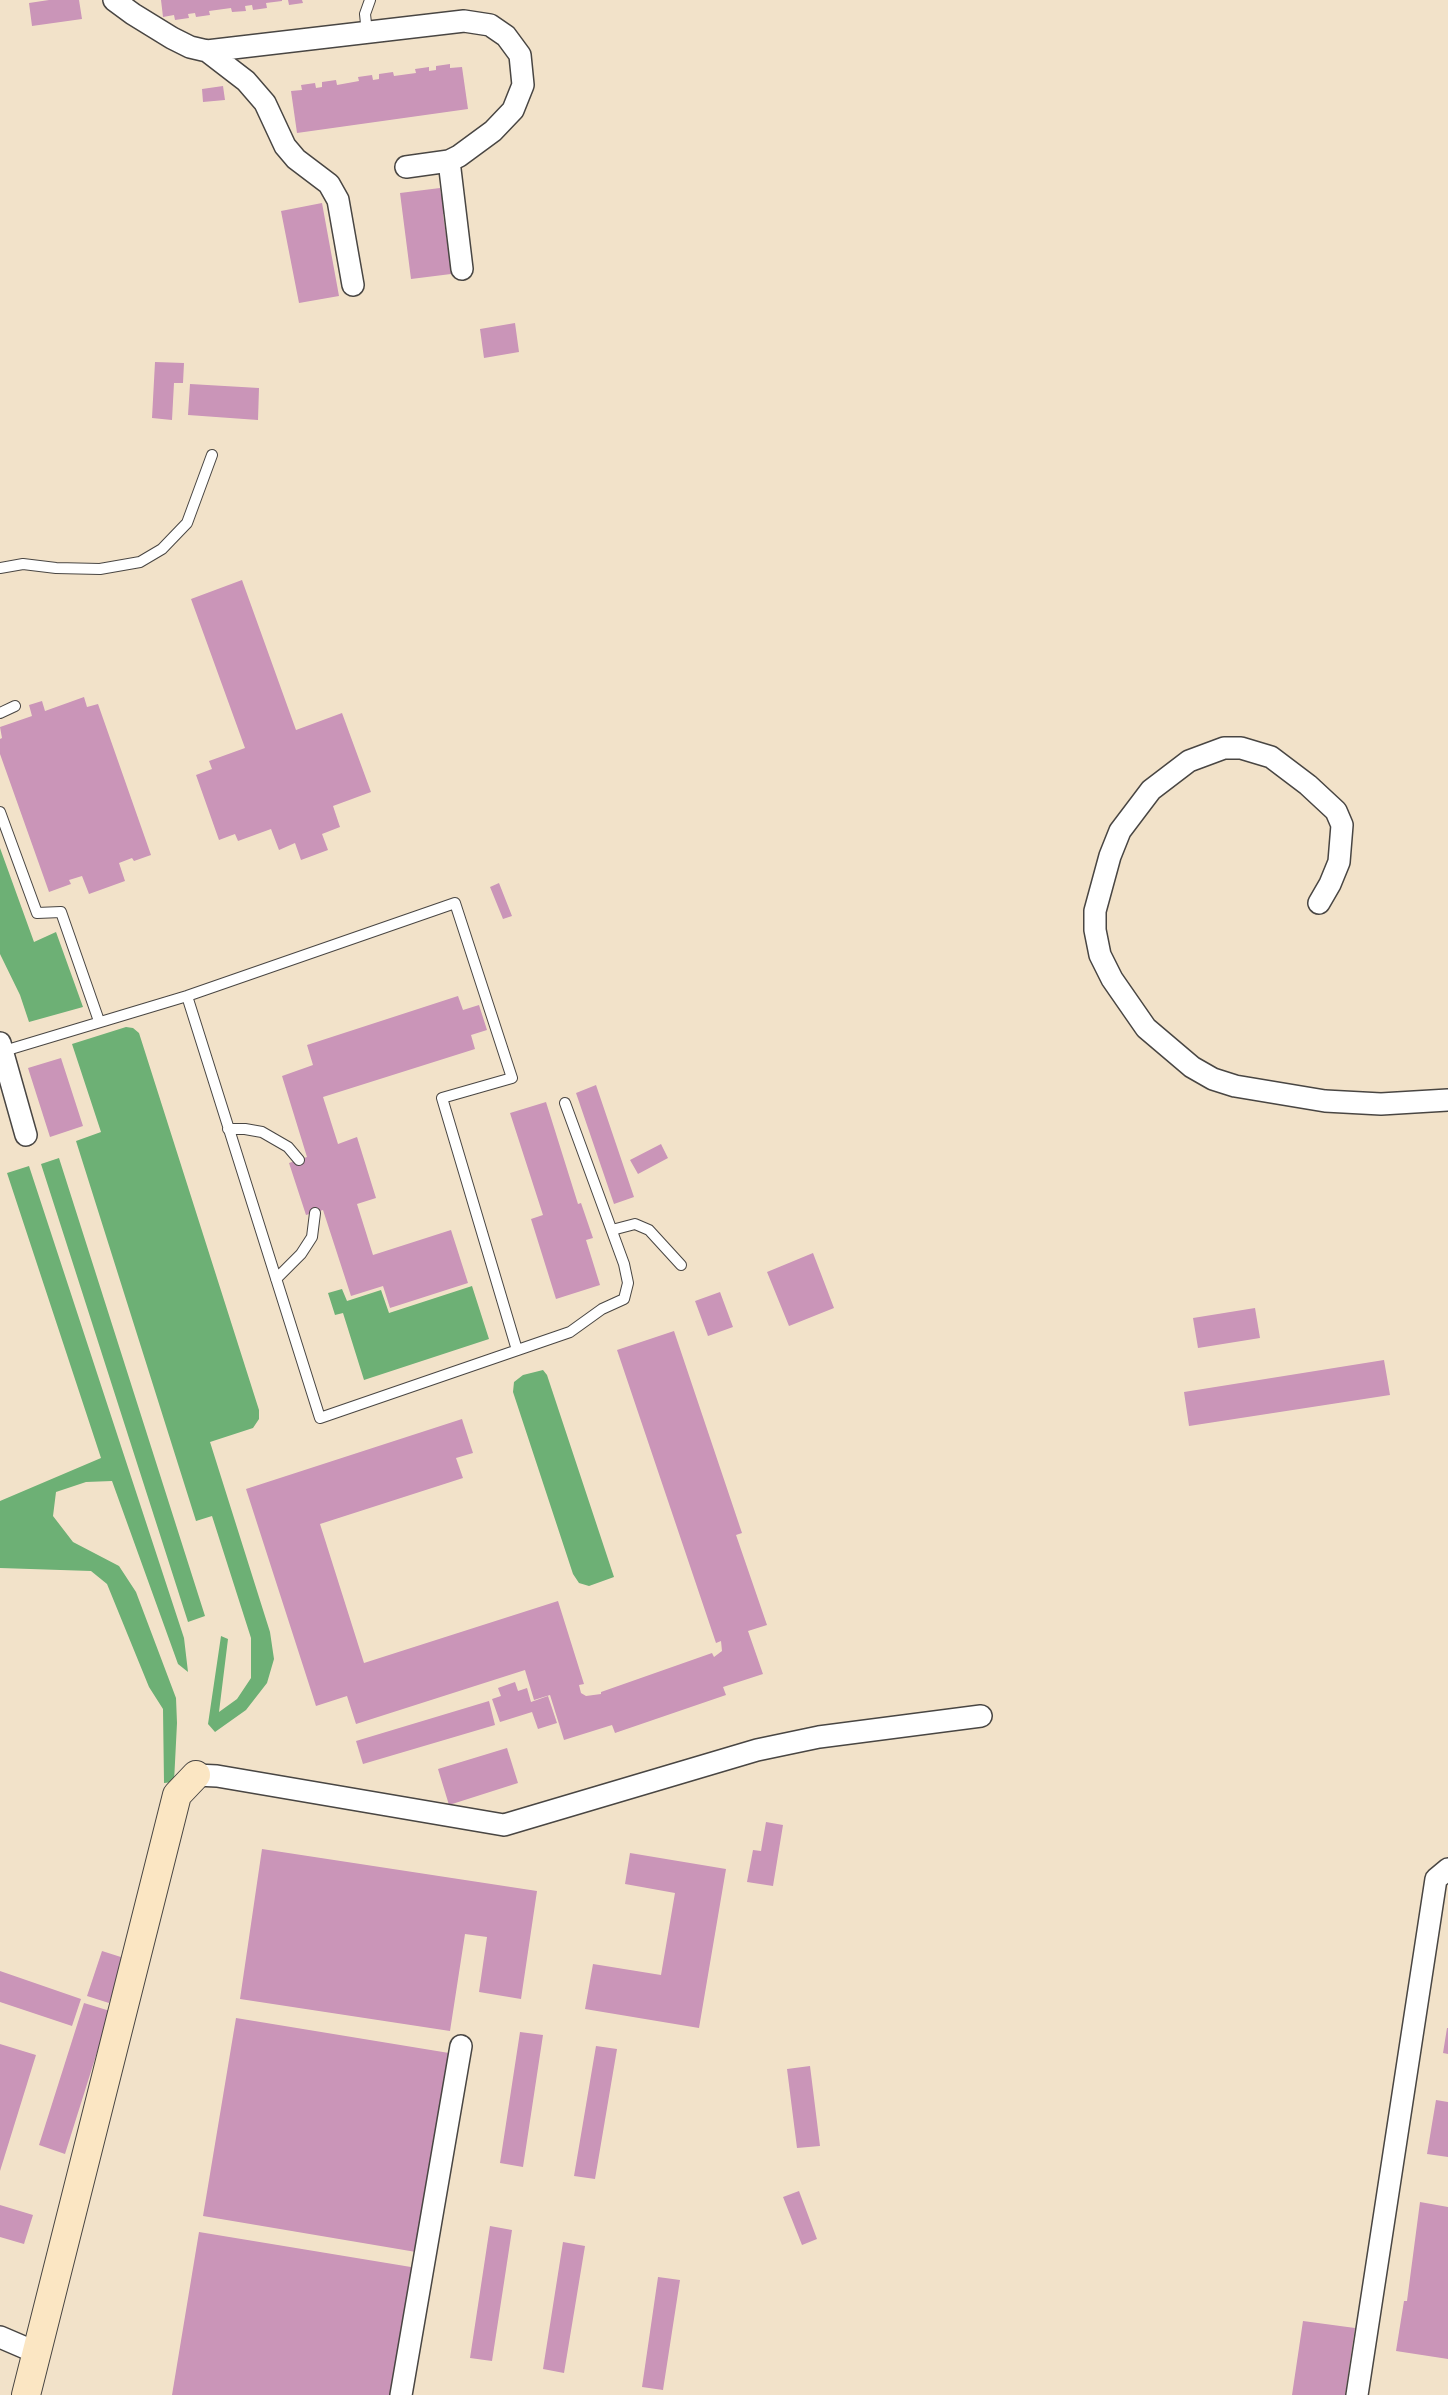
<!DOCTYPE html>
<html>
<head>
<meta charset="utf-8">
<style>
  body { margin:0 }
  canvas { display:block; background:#f2e2c9 }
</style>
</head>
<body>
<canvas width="1448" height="2395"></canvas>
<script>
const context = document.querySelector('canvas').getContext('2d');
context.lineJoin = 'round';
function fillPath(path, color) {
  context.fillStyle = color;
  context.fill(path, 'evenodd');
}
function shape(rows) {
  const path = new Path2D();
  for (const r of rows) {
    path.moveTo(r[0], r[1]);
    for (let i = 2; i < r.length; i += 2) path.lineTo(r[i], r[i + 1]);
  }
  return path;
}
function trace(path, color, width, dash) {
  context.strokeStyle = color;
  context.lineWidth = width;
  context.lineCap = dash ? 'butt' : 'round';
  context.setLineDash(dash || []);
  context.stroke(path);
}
fillPath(shape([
  [0,848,34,942,56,932,83,1007,29,1022,20,995,0,954],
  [126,1027,133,1028,139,1033,259,1410,259,1419,253,1428,210,1442,270,1632,274,1659,267,1683,246,1710,215,1732,208,1724,221,1636,228,1639,219,1712,237,1699,251,1678,251,1638,212,1516,196,1521,76,1141,101,1132,72,1044],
  [59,1158,205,1616,188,1622,41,1164],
  [29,1166,184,1638,188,1672,178,1664,112,1481,86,1482,56,1492,53,1516,73,1542,119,1566,136,1592,176,1698,177,1723,174,1782,164,1783,163,1709,149,1687,107,1584,91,1571,0,1568,0,1501,101,1458,7,1173],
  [472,1286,489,1339,364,1380,343,1313,335,1315,328,1293,342,1289,347,1301,381,1290,389,1313],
  [543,1370,547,1375,614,1577,589,1586,579,1583,573,1574,513,1392,514,1382,523,1375]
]), '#6db075');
fillPath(shape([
  [49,0,79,0,82,19,32,26,29,3],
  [161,0,282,0,282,1,266,3,267,8,253,10,252,5,245,6,246,11,232,12,231,8,209,11,210,15,196,17,195,13,188,14,189,18,175,20,174,15,163,17],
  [288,0,302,0,303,3,289,5],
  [450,64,450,68,462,67,468,109,297,133,291,91,302,90,301,85,315,83,316,88,322,87,322,82,336,80,337,85,359,81,358,77,372,75,373,80,379,79,379,74,393,72,394,76,416,73,415,69,429,67,429,71,436,70,436,66],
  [223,86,225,100,203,102,202,89],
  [440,188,441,195,446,195,448,214,443,214,448,249,453,248,455,267,450,267,451,274,411,279,400,193],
  [322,203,339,296,299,303,281,211],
  [515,323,519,352,484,358,480,329],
  [155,362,184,363,183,383,174,383,172,420,152,418],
  [190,384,259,388,258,420,188,415],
  [242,580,296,730,342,713,371,792,333,806,340,827,322,834,328,850,301,860,295,843,279,850,271,829,238,841,235,834,219,840,196,775,212,769,209,761,245,748,191,599],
  [84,697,87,707,98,704,151,855,134,861,132,858,119,863,125,881,89,894,82,876,69,880,71,884,49,892,0,754,0,739,2,738,0,727,32,716,29,705,42,701,45,711],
  [499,883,512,916,503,919,490,887],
  [458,996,463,1010,479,1005,487,1030,471,1035,475,1049,323,1097,338,1144,357,1137,376,1198,357,1204,373,1255,451,1230,468,1283,390,1308,383,1286,351,1296,323,1210,306,1215,289,1163,307,1157,282,1076,313,1065,307,1045],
  [61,1058,83,1126,50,1137,28,1068],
  [596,1085,634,1197,614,1204,576,1093],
  [546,1102,578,1204,581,1203,593,1238,586,1240,600,1285,556,1299,531,1219,543,1215,510,1113],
  [661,1144,668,1158,638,1174,630,1160],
  [813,1253,834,1308,789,1326,767,1272],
  [720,1292,733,1327,708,1336,695,1301],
  [1255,1308,1260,1338,1198,1348,1193,1318],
  [674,1331,742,1533,736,1535,767,1625,748,1631,763,1674,723,1687,726,1695,615,1733,612,1725,564,1740,550,1695,534,1700,525,1670,356,1724,347,1696,316,1706,246,1489,462,1419,473,1453,456,1458,463,1478,320,1524,364,1663,558,1601,584,1684,579,1685,581,1693,586,1696,601,1694,601,1692,712,1653,714,1657,722,1651,721,1641,716,1643,617,1350],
  [1384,1360,1390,1395,1189,1426,1184,1392],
  [515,1682,518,1691,527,1688,531,1702,548,1696,557,1723,538,1729,532,1712,500,1722,492,1699,501,1696,498,1688],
  [489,1701,495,1725,363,1764,356,1741],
  [507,1748,518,1783,449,1805,438,1769],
  [766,1822,783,1825,773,1886,747,1882,753,1850,761,1851],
  [262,1849,537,1891,521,1999,479,1992,487,1937,465,1934,450,2031,240,1999],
  [630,1853,726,1869,699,2028,585,2009,593,1964,661,1975,675,1893,625,1884],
  [102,1951,124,1958,109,2003,87,1996],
  [0,1971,81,1999,72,2026,0,2002],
  [84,2003,110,2011,65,2154,39,2145],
  [236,2018,449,2053,416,2252,203,2216],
  [1447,2028,1448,2028,1448,2054,1443,2053],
  [520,2032,543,2035,523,2167,500,2163],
  [0,2044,36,2055,0,2171],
  [596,2046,617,2049,595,2179,574,2176],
  [810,2066,820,2146,797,2148,787,2069],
  [1436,2100,1448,2102,1448,2157,1427,2154],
  [799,2191,817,2239,802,2245,783,2197],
  [1420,2202,1448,2207,1448,2359,1396,2351,1404,2301,1407,2301],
  [0,2205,33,2215,24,2244,0,2237],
  [490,2226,512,2230,492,2361,470,2358],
  [199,2232,417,2268,396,2395,172,2395],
  [563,2242,585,2246,564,2373,543,2369],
  [658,2277,680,2280,663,2390,642,2387],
  [1303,2321,1355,2328,1345,2395,1292,2395]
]), '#ca95b8');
const lane = shape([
  [367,33,365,14,370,0],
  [0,568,23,564,56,568,100,569,140,562,162,549,187,523,212,455],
  [0,713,15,706],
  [0,812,37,913,61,912,99,1021],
  [187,996,320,1418,570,1332,602,1309,624,1299,628,1283,624,1264,565,1103],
  [4,1051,187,996,455,903,512,1078,442,1098,517,1350],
  [228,1129,245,1129,262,1132,288,1147,299,1160],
  [612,1230,635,1224,649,1230,681,1265],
  [276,1279,301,1254,312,1237,315,1213]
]);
const street = shape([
  [114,0,133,14,172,38,190,47,207,51,464,21,490,25,506,36,520,55,523,85,513,110,493,131,459,156,449,161,406,167],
  [207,51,246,81,265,103,285,146,296,159,329,184,338,200,353,285],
  [449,161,462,269],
  [1319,903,1330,884,1339,862,1342,825,1336,811,1308,785,1271,757,1241,748,1224,748,1189,761,1151,790,1120,831,1110,856,1095,911,1095,930,1100,955,1112,979,1146,1028,1192,1067,1213,1079,1235,1086,1325,1101,1381,1104,1448,1100],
  [0,1043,26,1135],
  [196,1775,217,1776,504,1825,757,1750,819,1737,981,1716],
  [0,2337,35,2352],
  [401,2395,461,2046],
  [1357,2395,1436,1879,1448,1869]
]);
const secondary = shape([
  [26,2395,177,1795,196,1775]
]);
trace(lane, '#494643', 12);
trace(street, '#494643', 24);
trace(secondary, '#494643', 30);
trace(lane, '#fff', 10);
trace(street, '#fff', 21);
trace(secondary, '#fbe6c3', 28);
</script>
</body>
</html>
